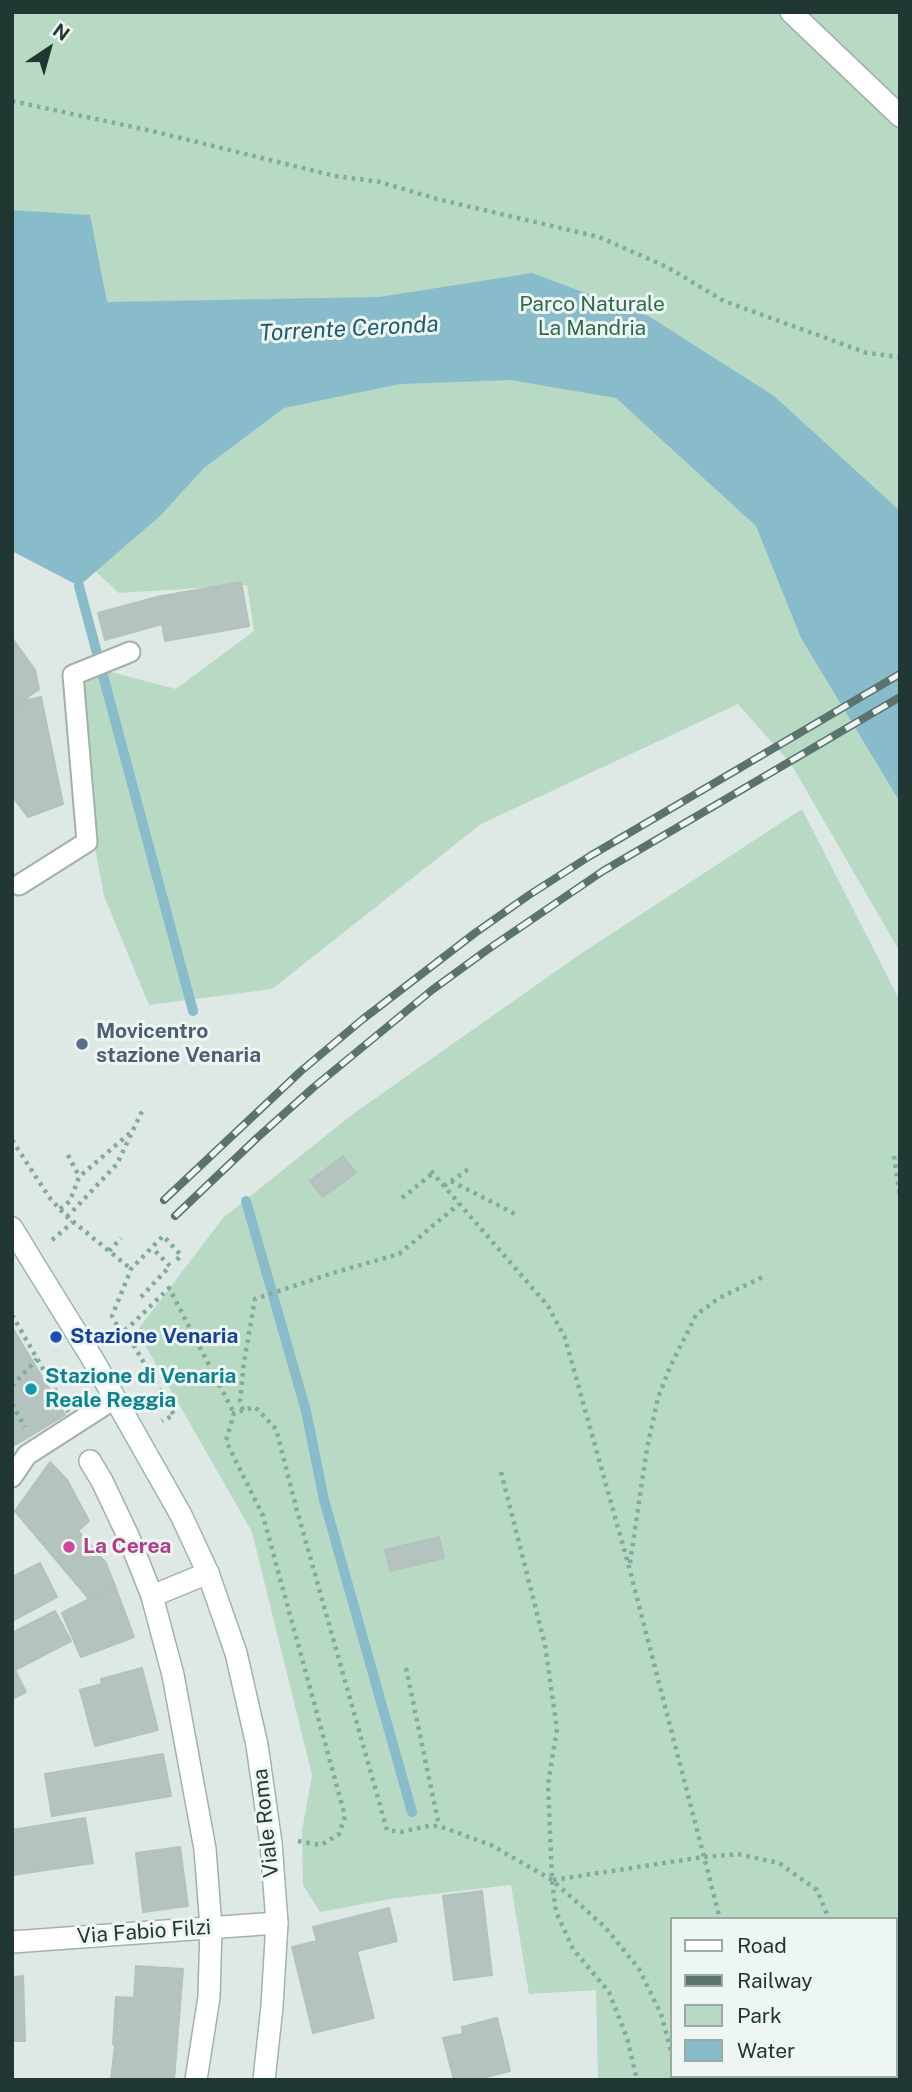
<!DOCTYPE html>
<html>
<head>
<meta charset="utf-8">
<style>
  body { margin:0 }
  #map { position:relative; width:912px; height:2092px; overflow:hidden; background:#dee9e5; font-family:"Public Sans",sans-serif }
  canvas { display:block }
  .frame { position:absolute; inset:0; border:14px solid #213733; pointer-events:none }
  .legend { position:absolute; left:670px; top:1917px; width:228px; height:161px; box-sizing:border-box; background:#eef6f3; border:2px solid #9caaa6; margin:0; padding:9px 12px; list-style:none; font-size:21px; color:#213733 }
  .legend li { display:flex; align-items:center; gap:14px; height:35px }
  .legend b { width:35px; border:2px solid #9caaa6 }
  .north { position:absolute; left:14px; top:14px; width:70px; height:70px; -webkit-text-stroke:5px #eef6f3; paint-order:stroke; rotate:36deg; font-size:19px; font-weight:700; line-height:28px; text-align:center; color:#213733 }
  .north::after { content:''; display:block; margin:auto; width:24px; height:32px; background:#213733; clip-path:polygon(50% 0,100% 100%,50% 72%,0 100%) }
</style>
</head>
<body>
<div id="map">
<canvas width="912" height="2092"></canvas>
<div class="frame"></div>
<ul class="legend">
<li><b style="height:9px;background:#fff"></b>Road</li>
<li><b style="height:9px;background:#5b736e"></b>Railway</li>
<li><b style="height:19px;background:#b8d9c3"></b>Park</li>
<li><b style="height:19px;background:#89bccb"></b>Water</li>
</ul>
<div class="north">N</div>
</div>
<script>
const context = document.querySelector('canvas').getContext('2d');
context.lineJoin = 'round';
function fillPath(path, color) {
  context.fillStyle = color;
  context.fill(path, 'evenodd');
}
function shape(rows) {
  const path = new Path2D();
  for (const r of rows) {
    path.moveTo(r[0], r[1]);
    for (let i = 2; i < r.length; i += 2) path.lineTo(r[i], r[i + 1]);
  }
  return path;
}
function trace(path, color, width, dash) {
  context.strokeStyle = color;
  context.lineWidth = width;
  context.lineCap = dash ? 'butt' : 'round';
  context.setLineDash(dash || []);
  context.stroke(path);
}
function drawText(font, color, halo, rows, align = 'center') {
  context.font = font + ' "Public Sans",sans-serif';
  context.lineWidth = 6;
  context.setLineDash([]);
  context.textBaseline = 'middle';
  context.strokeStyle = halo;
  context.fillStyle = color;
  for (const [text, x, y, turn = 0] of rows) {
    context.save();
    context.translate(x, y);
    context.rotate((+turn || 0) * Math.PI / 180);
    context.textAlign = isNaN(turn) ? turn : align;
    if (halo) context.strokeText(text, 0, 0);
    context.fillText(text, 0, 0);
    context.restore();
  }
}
fillPath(shape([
  [12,12,900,12,900,952,791,764,738,704,481,824,272,989,149,1005,104,896,75,740,81,680,111,672,176,689,254,631,247,585,119,593,51,530,12,508],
  [802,809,900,1001,900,2080,598,2080,596,1990,529,1994,511,1885,390,1899,320,1912,303,1885,302,1831,312,1775,252,1532,137,1331,223,1218,353,1114,579,955],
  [672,1919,896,1919,896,2076,672,2076]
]), '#b8d9c3');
fillPath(shape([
  [12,210,90,215,107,302,379,297,532,273,650,317,774,396,900,511,900,802,801,638,756,526,616,398,510,380,400,384,284,408,204,468,161,515,79,586,12,551]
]), '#89bccb');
trace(shape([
  [79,586,193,1011],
  [246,1201,306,1411,324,1500,412,1812]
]), '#89bccb', 10);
const building = shape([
  [241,582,249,626,165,641,162,624,105,640,98,613,157,597,241,582],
  [12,638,35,670,39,689,14,707,12,704,12,638],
  [41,697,63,804,28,817,12,796,12,710,27,700,41,697],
  [343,1156,356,1173,322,1197,310,1181,343,1156],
  [12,1327,65,1415,15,1445,12,1440,12,1327],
  [50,1462,67,1480,89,1521,78,1531,106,1563,115,1586,89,1599,15,1511,50,1462],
  [439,1537,444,1558,390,1571,385,1550,439,1537],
  [40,1563,57,1597,12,1621,12,1577,40,1563],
  [115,1586,134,1637,81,1657,62,1613,115,1586],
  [55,1611,71,1641,15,1670,26,1692,12,1699,12,1633,55,1611],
  [142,1668,158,1730,95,1746,80,1690,102,1684,101,1679,142,1668],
  [163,1754,171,1796,52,1816,45,1774,163,1754],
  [85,1818,93,1863,12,1875,12,1830,85,1818],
  [180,1847,188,1906,143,1912,136,1853,180,1847],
  [482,1891,492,1975,454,1980,443,1896,482,1891],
  [389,1908,397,1941,357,1951,374,2018,313,2033,292,1947,317,1941,313,1927,389,1908],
  [136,1966,183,1969,174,2080,111,2080,115,2044,113,2044,116,1997,134,1998,136,1966],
  [23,1976,25,2041,12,2041,12,1977,23,1976],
  [497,2018,510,2071,473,2080,454,2080,443,2038,463,2034,462,2027,497,2018]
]);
fillPath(building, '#b4c3be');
trace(building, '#b2c2bc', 2);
const lane = shape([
  [19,885,87,842,73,675,130,652],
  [12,1477,27,1455,114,1399]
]);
const street = shape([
  [791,12,900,116],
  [90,1461,102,1481,129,1538,152,1596,173,1675,205,1849,211,1927,209,1997,196,2080],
  [152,1596,208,1573],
  [12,1942,277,1923]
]);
const secondary = shape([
  [12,1228,29,1256],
  [92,1358,181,1515,208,1573,236,1653,257,1745,271,1843,277,1923,272,2006,264,2080]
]);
trace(lane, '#a2b0ac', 23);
trace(street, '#a2b0ac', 24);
trace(secondary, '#9fb4ad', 24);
trace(shape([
  [12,101,152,131,335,176,380,182,437,199,599,237,667,267,724,301,867,353,900,357],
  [12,1140,49,1197,65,1215,131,1269],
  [68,1155,79,1176],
  [894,1156,900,1196],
  [431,1171,548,1306,565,1338,629,1567,720,1919],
  [451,1181,515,1214],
  [444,1186,470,1168],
  [402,1198,433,1173],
  [60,1209,70,1201,79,1177,130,1133],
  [67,1217,117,1164,143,1109],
  [52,1240,73,1222],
  [109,1251,121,1238],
  [177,1260,181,1255,163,1236,131,1269,112,1316,121,1333,129,1327,169,1288,234,1413],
  [141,1297,170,1266,152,1248],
  [125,1330,174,1415,162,1421],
  [12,1386,37,1359],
  [12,1404,25,1427],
  [243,1410,240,1401,244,1362,255,1299,333,1273,399,1254,459,1204],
  [501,1472,545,1645,557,1729,548,1784,552,1880,556,1912,573,1949,609,1992,627,2038,637,2080],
  [630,1563,647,1448,658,1398,670,1367,696,1315,719,1298,765,1276],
  [406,1668,439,1826],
  [298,1841,321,1845,339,1834,345,1816,263,1516,226,1441,234,1413,255,1407,276,1429,296,1507,387,1830,401,1832,428,1826,439,1826,491,1845,552,1880,605,1927,639,1969,661,2014,672,2055],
  [553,1880,703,1857,738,1854,779,1863,817,1890,829,1919],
  [896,2075,900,2070],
  [678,2076,679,2080],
  [754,2076,754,2080],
  [869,2076,870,2080]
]), '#81aaa0', 4.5, [3.5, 5]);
trace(lane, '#fff', 19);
trace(street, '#fff', 21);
trace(secondary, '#fff', 21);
const rail = shape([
  [164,1200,301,1071,363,1019,475,933,529,895,590,856,900,674],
  [175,1216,258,1137,314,1087,432,990,487,950,603,871,900,697]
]);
trace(rail, '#5b736e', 8);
trace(rail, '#eef6f3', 5, [16]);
const secondaryBridge = shape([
  [29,1256,92,1358]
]);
trace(secondaryBridge, '#9fb4ad', 24, []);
trace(shape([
  [12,1315,68,1412]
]), '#81aaa0', 4.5, [3.5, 5]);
trace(secondaryBridge, '#fff', 21);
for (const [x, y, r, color] of [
  [82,1044,7,"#5c6f8a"],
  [56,1337,7,"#1a4fb4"],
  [31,1389,7,"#0f9aa8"],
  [69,1547,7,"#d1479c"]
]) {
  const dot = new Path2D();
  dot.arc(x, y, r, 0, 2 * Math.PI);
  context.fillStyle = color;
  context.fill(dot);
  trace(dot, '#eef6f3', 2.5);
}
drawText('21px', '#2e6b4a', '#eef6f3', [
  ["Parco Naturale",592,305],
  ["La Mandria",592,329]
]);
drawText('bold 21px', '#4e5e75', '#eef6f3', [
  ["Movicentro",96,1032],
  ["stazione Venaria",96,1056]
], 'left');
drawText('bold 21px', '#164399', '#eef6f3', [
  ["Stazione Venaria",70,1337]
], 'left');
drawText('bold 21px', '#0d838f', '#eef6f3', [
  ["Stazione di Venaria",45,1377],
  ["Reale Reggia",45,1401]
], 'left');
drawText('bold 21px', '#b23c85', '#eef6f3', [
  ["La Cerea",83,1547]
], 'left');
drawText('21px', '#213733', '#eef6f3', [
  ["Viale Roma",266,1823,-96],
  ["Via Fabio Filzi",144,1932,-4]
]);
drawText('italic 23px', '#205c6e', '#eef6f3', [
  ["Torrente Ceronda",349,329,-3]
]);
</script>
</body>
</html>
